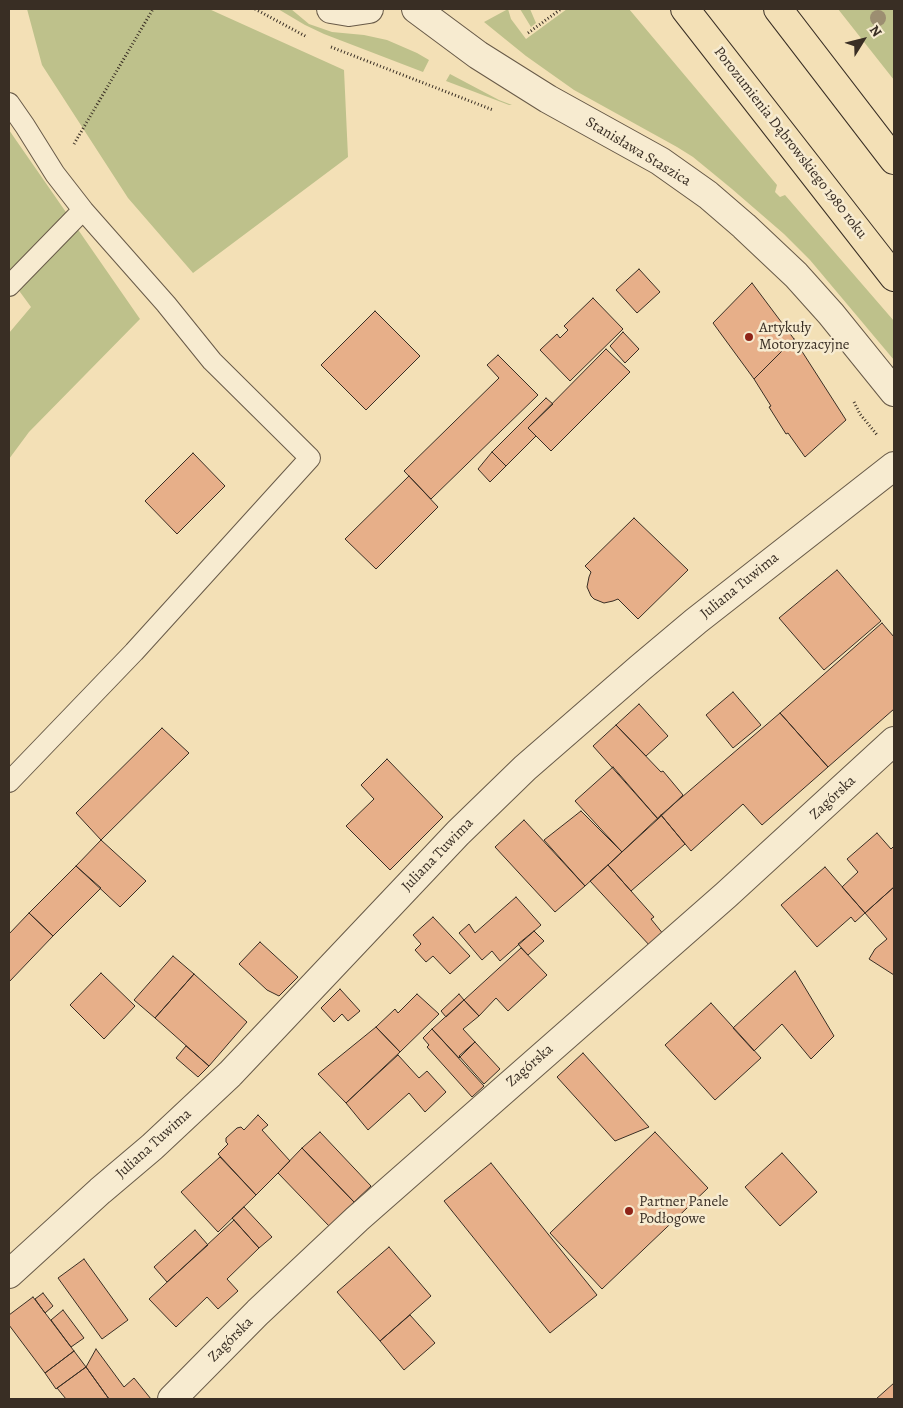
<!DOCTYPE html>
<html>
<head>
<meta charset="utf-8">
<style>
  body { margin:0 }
  #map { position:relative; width:903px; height:1408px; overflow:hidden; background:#f3e0b6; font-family:Alegreya,serif }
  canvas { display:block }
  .frame { position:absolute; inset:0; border:10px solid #392e24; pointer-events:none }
  .north { position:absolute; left:838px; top:15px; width:50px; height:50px; -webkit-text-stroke:4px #f7ebd0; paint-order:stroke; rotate:54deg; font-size:14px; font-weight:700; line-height:20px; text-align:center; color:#392e24 }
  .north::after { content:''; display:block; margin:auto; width:18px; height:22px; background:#392e24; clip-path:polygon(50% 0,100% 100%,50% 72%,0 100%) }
</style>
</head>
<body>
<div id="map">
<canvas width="903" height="1408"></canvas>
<div class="frame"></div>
<div class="north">N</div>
</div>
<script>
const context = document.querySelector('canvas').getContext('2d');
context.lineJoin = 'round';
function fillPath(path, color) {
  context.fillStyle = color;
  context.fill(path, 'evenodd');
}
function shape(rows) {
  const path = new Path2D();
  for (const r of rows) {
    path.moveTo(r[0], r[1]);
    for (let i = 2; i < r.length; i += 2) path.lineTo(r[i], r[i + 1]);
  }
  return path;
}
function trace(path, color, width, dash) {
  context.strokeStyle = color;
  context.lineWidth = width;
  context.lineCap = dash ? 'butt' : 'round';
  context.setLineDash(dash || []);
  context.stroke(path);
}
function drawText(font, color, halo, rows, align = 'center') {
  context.font = font + ' Alegreya,serif';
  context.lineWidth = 5;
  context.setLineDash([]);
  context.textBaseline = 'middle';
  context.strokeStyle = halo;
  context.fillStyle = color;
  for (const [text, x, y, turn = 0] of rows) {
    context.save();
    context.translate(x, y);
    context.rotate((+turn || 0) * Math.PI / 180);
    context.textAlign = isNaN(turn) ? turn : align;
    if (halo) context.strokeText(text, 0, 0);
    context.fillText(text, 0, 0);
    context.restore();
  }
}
fillPath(shape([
  [27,9,209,9,344,70,348,157,193,273,128,198,42,65],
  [278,9,291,9,309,24,332,32,364,35,387,40,417,53,429,60,423,72,324,34,305,25],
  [508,9,511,19,526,39,567,9,629,9,777,185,775,192,780,197,785,195,894,321,894,360,810,260,784,234,732,189,693,157,677,147,574,90,526,56,484,22],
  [520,9,530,9,536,23,531,27],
  [838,9,894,9,894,80],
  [450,74,499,100,512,105,509,105,446,81],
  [9,130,140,319,29,432,9,459,9,333,31,307,9,277]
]), '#bec18b');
const building = shape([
  [639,269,660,292,637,313,616,290,639,269],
  [752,283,794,339,754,379,713,323,752,283],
  [593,298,623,329,570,381,540,350,557,334,560,338,568,330,564,326,593,298],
  [375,311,420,356,366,410,321,365,375,311],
  [623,332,639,349,625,363,610,346,623,332],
  [794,339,846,420,805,457,788,433,786,434,769,407,771,406,754,379,794,339],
  [606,349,630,372,551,451,528,428,606,349],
  [498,355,538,395,431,499,404,471,499,378,487,365,498,355],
  [546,398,553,404,528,428,536,436,506,466,492,452,546,398],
  [492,452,506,466,490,482,478,469,492,452],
  [193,453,225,486,177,534,145,501,193,453],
  [409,476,438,507,376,569,345,539,409,476],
  [634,518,688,570,638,619,618,599,613,601,604,603,594,599,591,596,587,587,589,577,591,572,585,566,634,518],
  [837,570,881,621,824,670,779,618,837,570],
  [882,623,894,637,894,709,828,767,780,713,882,623],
  [733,692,761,725,733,748,706,715,733,692],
  [639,704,668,736,646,756,616,725,639,704],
  [780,713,828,767,762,825,743,804,691,851,661,815,780,713],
  [616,725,661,772,663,771,683,795,658,819,593,746,616,725],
  [162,728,189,753,101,840,76,813,162,728],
  [387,759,443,817,390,870,346,826,374,799,361,785,387,759],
  [613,767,658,819,622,852,575,801,613,767],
  [581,811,622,852,585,886,544,840,581,811],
  [661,815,685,844,631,891,608,865,661,815],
  [524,820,585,886,555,912,495,847,524,820],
  [877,833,891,849,894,846,894,887,865,913,842,887,858,872,847,859,877,833],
  [101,840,146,881,120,907,76,866,101,840],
  [608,865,654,917,651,919,664,935,651,947,590,881,608,865],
  [76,866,101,888,53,936,29,913,76,866],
  [825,867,865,913,855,922,851,917,817,947,781,905,825,867],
  [894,887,894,975,869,959,875,949,887,939,865,913,894,887],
  [516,897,541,925,500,961,492,951,482,960,459,933,469,924,475,933,516,897],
  [29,913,53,936,9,982,9,934,29,913],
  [433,917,470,956,450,974,433,956,426,962,415,950,421,944,413,935,433,917],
  [534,931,544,941,528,955,518,944,534,931],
  [260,942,298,977,279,996,267,990,239,964,260,942],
  [521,948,547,975,508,1011,496,998,479,1016,464,1000,521,948],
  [173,956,194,974,155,1018,134,1000,173,956],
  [795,971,834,1036,811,1059,782,1024,754,1051,733,1028,795,971],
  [101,973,135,1006,104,1039,70,1005,101,973],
  [194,974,247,1022,209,1066,155,1018,194,974],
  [340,989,360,1011,348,1021,342,1014,334,1022,321,1008,340,989],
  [417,994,439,1014,400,1052,376,1027,395,1009,398,1013,417,994],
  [459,994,464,1000,446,1017,441,1011,459,994],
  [464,1000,479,1016,463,1029,475,1042,459,1058,432,1029,464,1000],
  [711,1003,761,1058,715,1100,665,1045,711,1003],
  [376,1027,400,1052,346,1103,318,1074,376,1027],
  [432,1029,484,1086,472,1097,427,1047,429,1045,423,1038,432,1029],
  [475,1042,500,1069,484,1084,459,1056,475,1042],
  [186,1046,209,1066,198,1077,176,1058,186,1046],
  [583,1053,649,1127,615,1141,557,1077,583,1053],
  [398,1055,419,1078,427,1071,446,1092,425,1112,409,1093,368,1130,346,1103,398,1055],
  [258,1115,268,1125,262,1130,290,1161,256,1195,218,1154,228,1144,226,1142,226,1138,237,1128,241,1127,244,1130,258,1115],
  [320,1132,371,1186,354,1202,302,1148,320,1132],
  [655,1132,708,1188,602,1289,550,1233,655,1132],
  [302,1148,354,1202,329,1226,278,1173,302,1148],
  [782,1153,817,1192,780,1226,745,1187,782,1153],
  [220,1157,256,1195,218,1232,181,1192,220,1157],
  [491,1163,597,1295,550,1333,444,1201,491,1163],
  [244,1207,272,1237,259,1248,232,1218,244,1207],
  [234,1220,259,1248,227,1279,238,1291,218,1309,207,1297,176,1327,149,1299,234,1220],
  [195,1230,208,1245,167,1282,154,1267,195,1230],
  [389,1247,431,1296,380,1341,337,1292,389,1247],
  [84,1259,128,1320,102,1339,58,1278,84,1259],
  [43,1293,53,1306,45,1313,35,1299,43,1293],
  [33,1297,74,1351,45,1373,9,1325,9,1315,33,1297],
  [63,1310,84,1338,71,1347,51,1320,63,1310],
  [410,1315,435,1343,404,1370,380,1341,410,1315],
  [96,1349,124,1387,134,1378,151,1399,109,1399,86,1367,96,1349],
  [74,1351,86,1367,56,1389,45,1373,74,1351],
  [86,1367,109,1399,66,1399,57,1388,86,1367],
  [894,1383,894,1399,876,1399,894,1383]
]);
fillPath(building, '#e7af89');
trace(building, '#392e24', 1);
const service = shape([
  [9,103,25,126,55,174,83,210,9,286],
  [9,782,134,652,310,458,212,361,166,304,83,210]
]);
const minor = shape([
  [9,1274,100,1191,152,1147,230,1074,458,833,525,768,640,668,696,621,894,466],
  [172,1399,258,1312,357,1219,726,895,894,741]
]);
const tertiary = shape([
  [331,9,349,12,369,9],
  [416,9,478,55,505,72,548,99,660,161,708,195,744,226,796,275,831,314,894,392]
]);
const primary = shape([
  [685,9,894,277],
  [778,9,894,160]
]);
trace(service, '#685a48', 22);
trace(minor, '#685a48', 30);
trace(tertiary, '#685a48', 30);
trace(primary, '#392e24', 30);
trace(shape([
  [255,9,307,37],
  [528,33,561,9],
  [331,47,493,110],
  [74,144,153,9],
  [854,402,860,414,878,436]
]), '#392e24', 3, [1, 2.5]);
trace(service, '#f7ebd0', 20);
trace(minor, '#f7ebd0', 28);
trace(tertiary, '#f7ebd0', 28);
trace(primary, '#f3e0b6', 28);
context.fillStyle = '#9c8e71';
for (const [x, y] of [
  [878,18]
]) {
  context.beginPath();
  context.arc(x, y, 8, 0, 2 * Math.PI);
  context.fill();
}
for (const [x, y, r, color] of [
  [749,337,5,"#8f2418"],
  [629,1211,5,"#8f2418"]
]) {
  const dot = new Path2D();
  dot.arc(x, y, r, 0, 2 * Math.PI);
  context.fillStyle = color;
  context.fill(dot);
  trace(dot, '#f7ebd0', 2);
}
drawText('15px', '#392e24', '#f7ebd0', [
  ["Porozumienia Dąbrowskiego 1980 roku",790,143,52],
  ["Stanisława Staszica",638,152,31],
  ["Juliana Tuwima",740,586,-39],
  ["Zagórska",833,798,-43],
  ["Juliana Tuwima",438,855,-46],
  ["Zagórska",530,1066,-41],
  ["Juliana Tuwima",154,1144,-42],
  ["Zagórska",231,1340,-45]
]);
drawText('15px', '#392e24', '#f7ebd0', [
  ["Artykuły",759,328],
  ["Motoryzacyjne",759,345],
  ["Partner Panele",639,1202],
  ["Podłogowe",639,1219]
], 'left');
</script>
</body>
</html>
